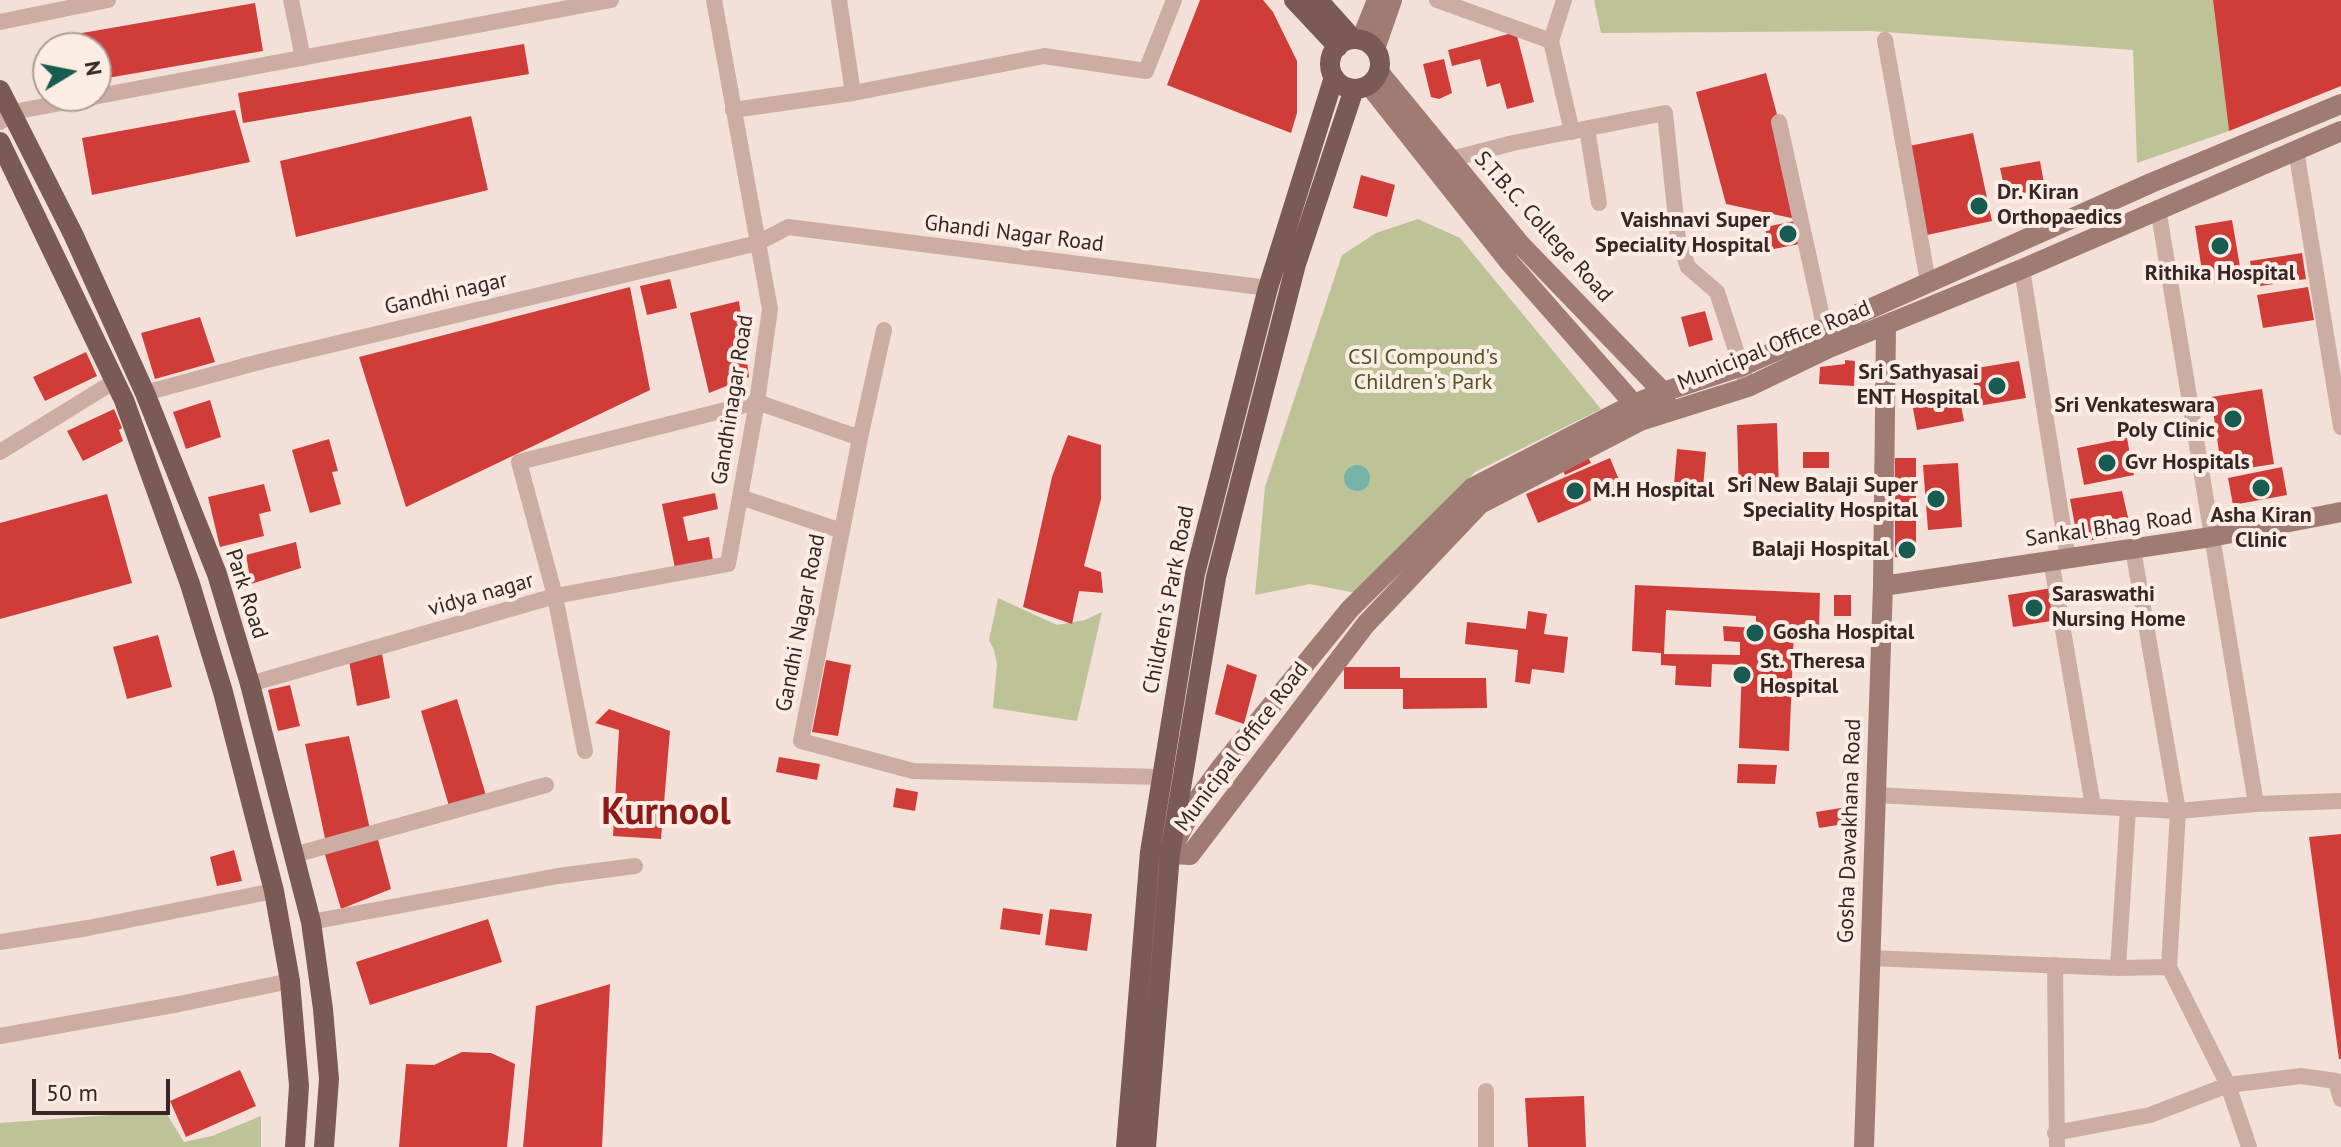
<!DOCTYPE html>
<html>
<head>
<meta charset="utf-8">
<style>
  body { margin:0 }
  #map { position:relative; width:2341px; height:1147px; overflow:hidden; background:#f3e0d8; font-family:"PT Sans",sans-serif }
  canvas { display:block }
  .north { position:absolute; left:32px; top:32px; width:80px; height:80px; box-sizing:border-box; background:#fbece4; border:2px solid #ac9d98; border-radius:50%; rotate:80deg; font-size:22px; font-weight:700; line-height:32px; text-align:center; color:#362726 }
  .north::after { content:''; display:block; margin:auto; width:28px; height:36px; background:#185b51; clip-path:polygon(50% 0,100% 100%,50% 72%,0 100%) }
  .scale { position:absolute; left:32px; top:1079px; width:138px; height:36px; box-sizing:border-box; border:4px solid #362726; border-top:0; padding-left:10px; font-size:24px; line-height:28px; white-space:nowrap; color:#362726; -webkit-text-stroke:6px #fbece4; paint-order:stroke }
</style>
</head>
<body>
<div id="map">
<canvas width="2341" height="1147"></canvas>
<div class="north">N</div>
<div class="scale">50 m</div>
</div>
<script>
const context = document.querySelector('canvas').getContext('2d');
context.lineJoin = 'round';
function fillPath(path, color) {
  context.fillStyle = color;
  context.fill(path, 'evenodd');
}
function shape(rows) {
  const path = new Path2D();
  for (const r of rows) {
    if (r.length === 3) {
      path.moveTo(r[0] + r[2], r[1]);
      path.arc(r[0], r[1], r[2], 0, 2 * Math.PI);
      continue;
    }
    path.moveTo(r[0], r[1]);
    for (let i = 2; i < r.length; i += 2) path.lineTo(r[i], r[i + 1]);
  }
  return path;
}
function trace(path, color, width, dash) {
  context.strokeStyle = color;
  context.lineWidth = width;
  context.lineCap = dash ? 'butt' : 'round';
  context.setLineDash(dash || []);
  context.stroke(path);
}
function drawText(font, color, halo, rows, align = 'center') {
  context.font = font + ' "PT Sans",sans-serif';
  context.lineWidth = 8;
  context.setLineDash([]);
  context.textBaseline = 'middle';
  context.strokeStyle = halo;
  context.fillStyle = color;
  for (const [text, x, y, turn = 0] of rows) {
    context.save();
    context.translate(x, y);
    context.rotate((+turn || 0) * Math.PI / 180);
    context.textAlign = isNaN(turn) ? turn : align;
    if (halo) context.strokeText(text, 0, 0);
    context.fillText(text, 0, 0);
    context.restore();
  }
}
fillPath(shape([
  [1594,0,2213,0,2229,131,2137,163,2133,50,1871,31,1601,33],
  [1418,219,1460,238,1601,409,1475,472,1356,593,1310,584,1255,595,1265,487,1342,255,1376,233],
  [998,598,1057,625,1085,620,1102,612,1077,721,993,708,997,664,994,650,989,640],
  [165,1111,184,1142,212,1136,261,1116,261,1147,0,1147,0,1123]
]), '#bec397');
fillPath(shape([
  [1357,478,13]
]), '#75b2a8');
fillPath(shape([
  [1200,0,1263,0,1273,12,1297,61,1297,113,1291,133,1167,85],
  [2213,0,2341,0,2341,86,2229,131],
  [255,3,263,51,96,80,96,48,61,48,59,37],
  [1516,32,1534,102,1507,109,1500,83,1487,87,1480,59,1452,66,1448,50],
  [524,44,529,74,243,123,238,93],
  [1444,59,1452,93,1439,99,1431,97,1423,64],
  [1766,73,1779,122,1796,219,1726,204,1696,92],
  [235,110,250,162,92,195,82,138],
  [471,116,488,190,296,237,280,161],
  [1973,133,1992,221,1927,235,1909,146],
  [2040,161,2045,189,2006,196,2000,168],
  [1361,175,1395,185,1387,217,1353,208],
  [1800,220,1804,243,1769,250,1765,227],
  [2232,220,2242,278,2204,284,2195,226],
  [2302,253,2306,279,2254,287,2250,261],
  [670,279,677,308,647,315,640,286],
  [630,287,650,390,406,507,359,357],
  [2308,287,2314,320,2263,328,2257,295],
  [739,301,749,377,709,393,690,313],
  [1705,311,1713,340,1689,347,1681,317],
  [200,317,215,362,155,379,141,333],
  [86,352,97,376,45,401,33,377],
  [1845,360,1855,361,1854,386,1819,384,1820,367,1845,364],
  [2019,361,2026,398,1978,406,1971,369],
  [1958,389,1964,421,1917,430,1911,398],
  [2262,389,2274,464,2222,472,2211,397],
  [210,400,221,437,186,449,173,412],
  [114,409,122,428,119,430,123,441,83,461,67,431],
  [1777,423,1779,491,1739,493,1737,425],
  [1068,435,1101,445,1101,499,1084,566,1101,572,1103,593,1079,591,1072,624,1023,607,1052,477],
  [2127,438,2134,475,2084,485,2077,448],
  [329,439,338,471,332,472,341,504,310,513,292,450],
  [1677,449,1706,452,1703,488,1674,485],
  [1803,452,1829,452,1829,468,1803,468],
  [1586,453,1591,463,1565,475,1560,465],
  [1610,458,1622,487,1538,523,1526,494],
  [1895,458,1916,458,1916,558,1895,557],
  [1958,463,1962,527,1928,530,1923,465],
  [2282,467,2287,495,2233,505,2228,478],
  [264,484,271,511,259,514,264,536,220,547,208,497],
  [2122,491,2132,535,2078,542,2070,499],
  [715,493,718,509,683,517,688,541,709,537,713,560,675,568,662,504],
  [107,494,132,583,0,619,0,523],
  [296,542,301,568,251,584,246,555],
  [1635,585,1820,593,1819,630,1794,629,1789,751,1739,748,1742,665,1712,664,1711,687,1675,685,1676,666,1661,665,1661,653,1632,651],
  [1666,610,1756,616,1756,628,1723,626,1724,641,1740,642,1740,655,1664,654],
  [2052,588,2057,620,2013,627,2008,595],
  [1834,595,1851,595,1851,616,1834,616],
  [1528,611,1547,614,1544,634,1568,637,1564,673,1532,669,1530,684,1515,682,1518,650,1465,644,1467,622,1526,629],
  [158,635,172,687,127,699,113,647],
  [382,654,390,698,357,706,349,661],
  [826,660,851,665,838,736,812,732],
  [1227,664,1257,675,1244,724,1215,714],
  [1344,667,1400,667,1400,678,1486,678,1487,708,1403,709,1403,689,1344,689],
  [290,685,300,726,278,731,268,690],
  [457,699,488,802,451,813,421,711],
  [609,709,670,731,661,839,613,836,619,730,595,723],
  [349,736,370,829,326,843,305,744],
  [779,757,820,764,817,780,776,772],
  [1738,764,1777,765,1775,784,1737,783],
  [896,788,918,792,915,811,893,807],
  [1841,808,1844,824,1819,828,1816,812],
  [376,832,391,889,341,909,323,848],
  [2341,834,2341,1059,2339,1059,2309,837],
  [234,850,242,881,217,886,210,857],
  [1003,908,1043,914,1040,935,1000,929],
  [1050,909,1092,914,1087,951,1045,945],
  [488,919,502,962,370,1005,356,962],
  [610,984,602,1147,523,1147,536,1006],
  [462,1052,491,1053,515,1064,507,1147,399,1147,406,1064,434,1065],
  [240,1070,256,1106,186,1137,170,1101],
  [1584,1096,1586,1147,1528,1147,1525,1098]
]), '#d03d39');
trace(shape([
  [291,0,303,58],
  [1437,0,1551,41,1572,132],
  [0,22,108,0],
  [1885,40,1928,282],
  [1551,41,1564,0],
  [853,93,1044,56,1146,71,1174,0],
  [733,110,853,93,839,0],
  [0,122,13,112,611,0],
  [1779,122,1827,339],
  [1587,129,1599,203],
  [2296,150,2341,427],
  [1451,159,1513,143,1665,113,1678,239,1688,267,1717,292,1748,387],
  [2158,208,2256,804],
  [2022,269,2068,558],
  [884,330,860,438,801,741,913,771,1161,777],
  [145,393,263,361,758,243,788,227,1268,288],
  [0,452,115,381],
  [740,497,842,531],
  [2133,549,2178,811,2169,967,2228,1085,2249,1147],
  [2051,560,2093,806],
  [250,684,555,596,728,564,757,402,770,309,714,0],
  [585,751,555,596,519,462,757,402,860,438],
  [1876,795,2178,811,2256,804,2341,801],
  [294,855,546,785],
  [311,922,558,876,635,866],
  [0,942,88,928,274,891],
  [1869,958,2118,968,2169,967],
  [2055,965,2057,1147],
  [2118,968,2128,809],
  [0,1036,179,1004,290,981],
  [1486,1091,1486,1147],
  [2055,1133,2150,1115,2228,1085,2301,1076,2336,1081,2341,1099]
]), '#ccada3', 16);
trace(shape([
  [1361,40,1377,0],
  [1375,49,1392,0],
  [1379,72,1521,245,1663,392,1666,403],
  [1369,85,1510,263,1634,404,1638,414],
  [1883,586,2211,537,2341,512],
  [1173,847,1197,800,1222,766,1350,609,1472,488,1634,404,1663,392,1740,367,2151,183,2341,104],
  [1154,853,1190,855,1366,624,1480,504,1640,421,1748,387,1829,348,2022,269,2341,131],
  [1864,1147,1883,586,1886,326]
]), '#a07b74', 20);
trace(shape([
  [1294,0,1338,47],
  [1318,0,1353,39],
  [1355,64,25],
  [0,90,73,234,145,393,217,574,250,684,311,922,323,1009,329,1079,324,1147],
  [0,142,124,400,190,584,223,692,274,891,290,981,299,1086,295,1147],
  [1126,1147,1150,852,1195,574,1268,288,1334,77],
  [1146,1147,1170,854,1216,577,1296,264,1354,89]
]), '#7a5a55', 20);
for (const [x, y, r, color] of [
  [1979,206,10,"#185b51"],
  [1788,234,10,"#185b51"],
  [2220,246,10,"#185b51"],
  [1997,386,10,"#185b51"],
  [2233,419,10,"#185b51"],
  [2107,463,10,"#185b51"],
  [2261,488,10,"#185b51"],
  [1575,491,10,"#185b51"],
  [1936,499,10,"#185b51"],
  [1907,550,10,"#185b51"],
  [2034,608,10,"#185b51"],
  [1755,633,10,"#185b51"],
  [1742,675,10,"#185b51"]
]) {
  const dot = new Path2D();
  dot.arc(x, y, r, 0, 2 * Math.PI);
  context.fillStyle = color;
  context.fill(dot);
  trace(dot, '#fbece4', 3);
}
drawText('bold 22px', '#362726', '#fbece4', [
  ["Dr. Kiran",1997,193],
  ["Orthopaedics",1997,218],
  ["Vaishnavi Super",1770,221,"right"],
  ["Speciality Hospital",1770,246,"right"],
  ["Rithika Hospital",2220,274,"center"],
  ["Sri Sathyasai",1979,373,"right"],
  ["ENT Hospital",1979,398,"right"],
  ["Sri Venkateswara",2215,406,"right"],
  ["Poly Clinic",2215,431,"right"],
  ["Gvr Hospitals",2125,463],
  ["Sri New Balaji Super",1918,486,"right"],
  ["Speciality Hospital",1918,511,"right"],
  ["M.H Hospital",1593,491],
  ["Asha Kiran",2261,516,"center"],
  ["Clinic",2261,541,"center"],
  ["Balaji Hospital",1889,550,"right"],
  ["Saraswathi",2052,595],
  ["Nursing Home",2052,620],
  ["Gosha Hospital",1773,633],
  ["St. Theresa",1760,662],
  ["Hospital",1760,687]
], 'left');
drawText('22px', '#362726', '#fbece4', [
  ["S.T.B.C. College Road",1543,227,48],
  ["Ghandi Nagar Road",1014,234,7],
  ["Gandhi nagar",446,294,-13],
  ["Municipal Office Road",1774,346,-22],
  ["Gandhinagar Road",733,400,-81],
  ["Sankal Bhag Road",2109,528,-8],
  ["Park Road",246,594,72],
  ["vidya nagar",481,595,-16],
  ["Children's Park Road",1169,600,-79],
  ["Gandhi Nagar Road",801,623,-79],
  ["Municipal Office Road",1242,747,-53],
  ["Gosha Dawakhana Road",1850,831,-88]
]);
drawText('22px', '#4f5627', '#fbece4', [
  ["CSI Compound's",1423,358],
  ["Children's Park",1423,383]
]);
drawText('bold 38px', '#8c1b18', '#fbece4', [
  ["Kurnool",666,813]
]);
</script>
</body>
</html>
